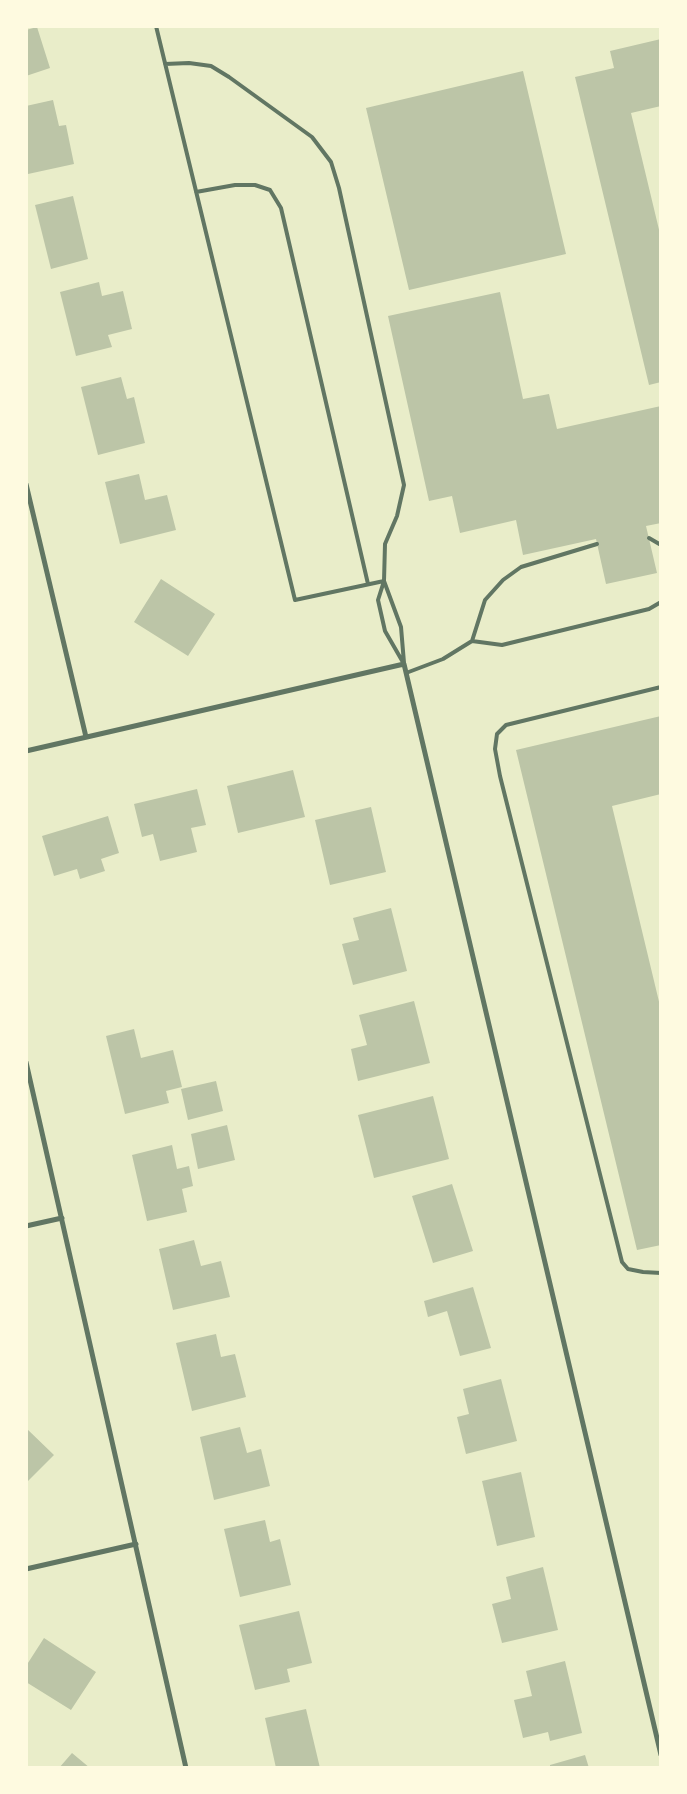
<!DOCTYPE html>
<html>
<head>
<meta charset="utf-8">
<style>
  body { margin:0 }
  #map { position:relative; width:687px; height:1794px; overflow:hidden; background:#e9edc9; font-family:"Sofia Sans Condensed",sans-serif }
  canvas { display:block }
  .frame { position:absolute; inset:0; border:28px solid #fefae0; pointer-events:none }
</style>
</head>
<body>
<div id="map">
<canvas width="687" height="1794"></canvas>
<div class="frame"></div>
</div>
<script>
const context = document.querySelector('canvas').getContext('2d');
context.lineJoin = 'round';
function fillPath(path, color) {
  context.fillStyle = color;
  context.fill(path, 'evenodd');
}
function shape(rows) {
  const path = new Path2D();
  for (const r of rows) {
    path.moveTo(r[0], r[1]);
    for (let i = 2; i < r.length; i += 2) path.lineTo(r[i], r[i + 1]);
  }
  return path;
}
function trace(path, color, width, dash) {
  context.strokeStyle = color;
  context.lineWidth = width;
  context.lineCap = dash ? 'butt' : 'round';
  context.setLineDash(dash || []);
  context.stroke(path);
}
fillPath(shape([
  [37,27,50,68,26,76,26,30],
  [661,39,661,106,631,113,661,238,661,382,649,385,575,77,614,68,610,51],
  [523,71,566,254,409,290,366,108],
  [53,100,59,126,66,125,74,164,28,174,26,165,26,106],
  [73,196,88,259,51,269,35,205],
  [99,282,102,296,123,291,132,329,108,335,112,347,76,356,60,292],
  [500,292,523,399,549,394,557,429,661,406,661,523,646,526,657,573,606,584,596,539,523,555,516,520,460,533,452,496,429,501,388,316],
  [121,377,127,399,134,397,145,443,98,455,81,387],
  [139,474,145,500,167,495,176,530,120,544,105,482],
  [161,579,215,614,188,656,134,622],
  [661,716,661,794,612,806,661,1010,661,1245,637,1250,516,750],
  [293,770,305,817,238,833,227,786],
  [197,789,206,825,191,828,197,852,160,861,153,834,142,837,134,804],
  [371,807,386,872,330,885,315,820],
  [108,816,119,853,101,859,105,871,80,879,77,869,54,876,42,836],
  [391,908,407,971,353,985,342,944,359,940,353,918],
  [414,1001,430,1063,358,1081,351,1049,367,1045,359,1015],
  [134,1029,141,1058,173,1050,182,1087,166,1091,169,1103,125,1114,106,1036],
  [216,1081,223,1111,188,1120,181,1089],
  [433,1096,449,1159,374,1178,358,1115],
  [227,1125,235,1160,198,1169,191,1134],
  [172,1145,177,1169,189,1166,193,1186,182,1189,187,1212,147,1221,132,1155],
  [452,1184,473,1251,433,1263,412,1196],
  [194,1240,201,1266,221,1261,230,1297,173,1310,159,1249],
  [473,1287,491,1348,460,1356,447,1311,428,1317,424,1301],
  [216,1334,221,1357,235,1354,246,1397,192,1411,176,1343],
  [501,1379,517,1441,466,1454,457,1417,469,1414,463,1389],
  [240,1427,247,1453,261,1449,270,1486,214,1500,200,1437],
  [26,1428,54,1455,26,1483],
  [521,1472,535,1537,497,1546,482,1481],
  [265,1520,270,1542,280,1539,291,1585,240,1597,224,1529],
  [543,1567,558,1630,502,1643,492,1604,511,1599,506,1577],
  [299,1611,312,1663,287,1669,290,1682,255,1690,239,1625],
  [44,1638,96,1672,71,1710,26,1682,26,1666],
  [565,1661,582,1733,550,1741,548,1732,523,1738,514,1700,532,1696,526,1671],
  [306,1709,320,1768,276,1768,265,1718],
  [72,1753,90,1768,59,1768],
  [585,1755,589,1768,550,1768,550,1765]
]), '#bcc5a7');
trace(shape([
  [156,26,295,600,384,581],
  [165,64,189,63,211,66,229,77,312,137,331,162,339,188,404,485,397,516,385,544,384,581,378,600,385,631,404,664],
  [196,192,235,185,255,185,270,190,281,208,368,584],
  [649,538,661,545],
  [597,544,521,567,503,580,485,600,472,641,502,645,649,609,661,602],
  [384,581,401,627,404,663],
  [406,673,443,659,472,641],
  [661,687,506,725,497,734,495,749,500,776,622,1262,628,1269,643,1272,661,1273]
]), '#617663', 4);
trace(shape([
  [26,484,86,737],
  [26,751,404,664,661,1755],
  [26,1062,186,1768],
  [26,1226,62,1218],
  [26,1569,136,1544]
]), '#617663', 5);
</script>
</body>
</html>
